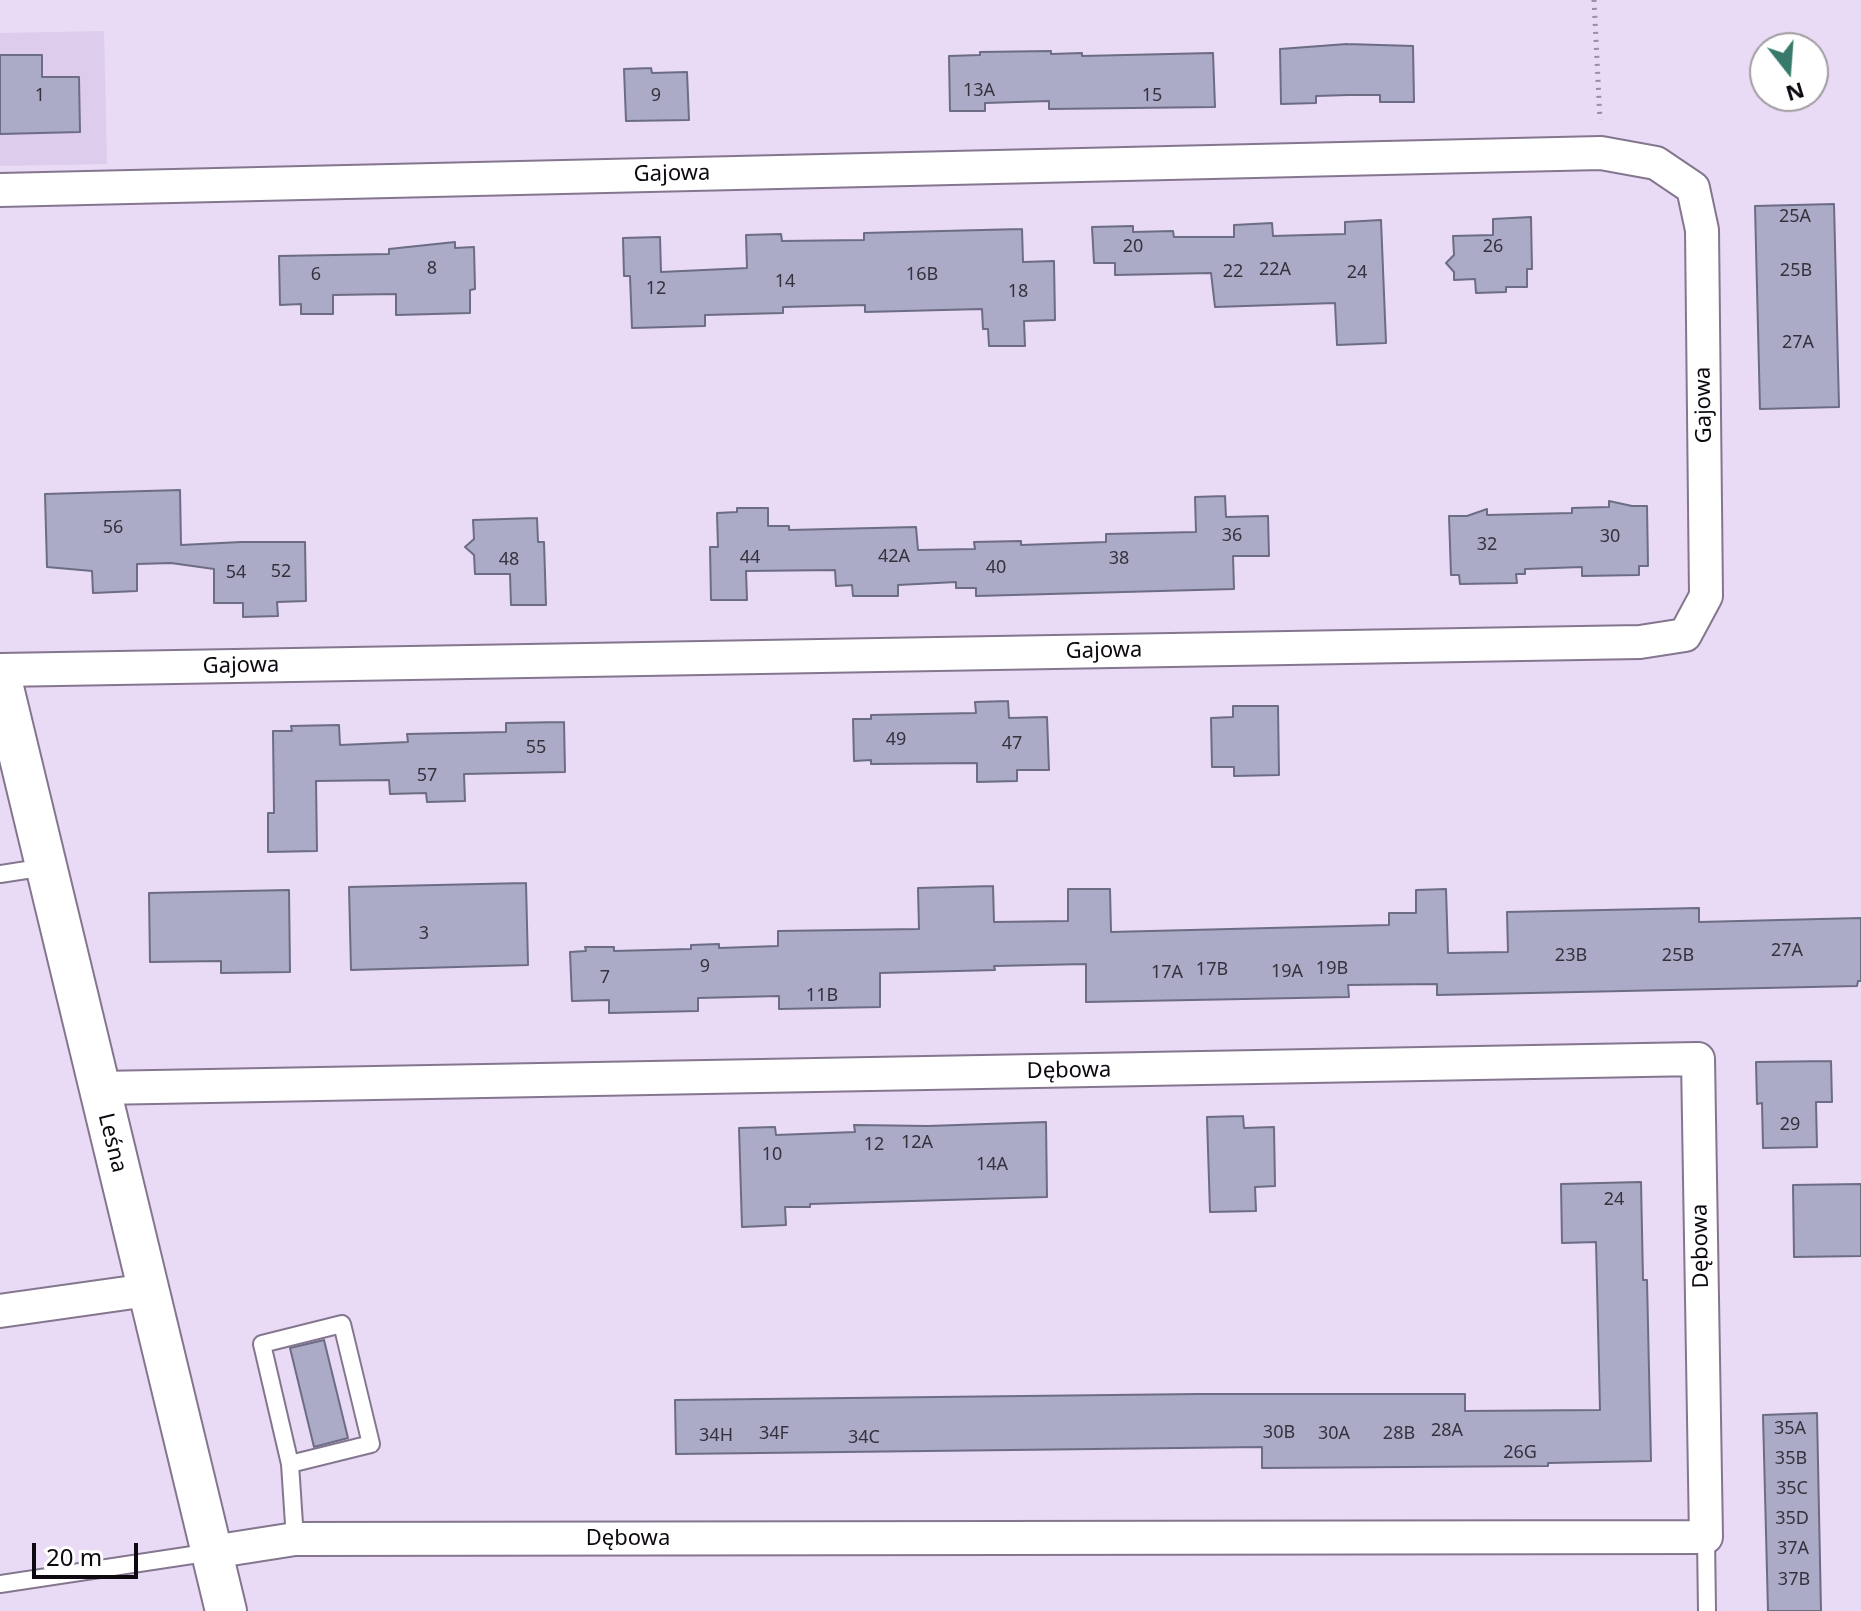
<!DOCTYPE html>
<html>
<head>
<meta charset="utf-8">
<style>
  body { margin:0 }
  #map { position:relative; width:1861px; height:1611px; overflow:hidden; background:#e9daf5; font-family:"Noto Sans",sans-serif }
  canvas { display:block }
  .north { position:absolute; left:1749px; top:32px; width:80px; height:80px; box-sizing:border-box; background:#fff; border:2px solid #9f9da0; border-radius:50%; rotate:163deg; font-size:22px; font-weight:700; line-height:32px; text-align:center; color:#0e0911 }
  .north::after { content:''; display:block; margin:auto; width:28px; height:36px; background:#377a6c; clip-path:polygon(50% 0,100% 100%,50% 72%,0 100%) }
  .scale { position:absolute; left:32px; top:1543px; width:106px; height:36px; box-sizing:border-box; border:4px solid #0e0911; border-top:0; padding-left:10px; font-size:24px; line-height:28px; white-space:nowrap; color:#0e0911; -webkit-text-stroke:6px #fff; paint-order:stroke }
</style>
</head>
<body>
<div id="map">
<canvas width="1861" height="1611"></canvas>
<div class="north">N</div>
<div class="scale">20 m</div>
</div>
<script>
const context = document.querySelector('canvas').getContext('2d');
context.lineJoin = 'round';
function fillPath(path, color) {
  context.fillStyle = color;
  context.fill(path, 'evenodd');
}
function shape(rows) {
  const path = new Path2D();
  for (const r of rows) {
    path.moveTo(r[0], r[1]);
    for (let i = 2; i < r.length; i += 2) path.lineTo(r[i], r[i + 1]);
  }
  return path;
}
function trace(path, color, width, dash) {
  context.strokeStyle = color;
  context.lineWidth = width;
  context.lineCap = dash ? 'butt' : 'round';
  context.setLineDash(dash || []);
  context.stroke(path);
}
function drawText(font, color, halo, rows, align = 'center') {
  context.font = font + ' "Noto Sans",sans-serif';
  context.lineWidth = 7;
  context.setLineDash([]);
  context.textBaseline = 'middle';
  context.strokeStyle = halo;
  context.fillStyle = color;
  for (const [text, x, y, turn = 0] of rows) {
    context.save();
    context.translate(x, y);
    context.rotate((+turn || 0) * Math.PI / 180);
    context.textAlign = isNaN(turn) ? turn : align;
    if (halo) context.strokeText(text, 0, 0);
    context.fillText(text, 0, 0);
    context.restore();
  }
}
fillPath(shape([
  [104,31,107,164,0,166,0,33]
]), '#decced');
const building = shape([
  [1347,44,1413,46,1414,102,1380,102,1380,95,1348,95,1316,96,1316,103,1281,104,1280,49,1347,44],
  [1051,51,1051,54,1082,53,1082,56,1213,53,1215,107,1049,109,1049,101,985,103,985,111,950,111,949,56,980,55,980,52,1051,51],
  [0,55,42,55,42,77,79,77,80,132,0,134,0,55],
  [651,68,652,73,687,72,689,120,626,121,624,69,651,68],
  [1834,204,1839,407,1760,409,1755,206,1834,204],
  [1531,217,1532,269,1527,269,1527,287,1506,287,1506,292,1476,293,1475,279,1454,280,1454,272,1446,263,1454,255,1453,236,1493,235,1493,219,1531,217],
  [1381,220,1386,343,1337,345,1335,303,1215,307,1211,273,1115,275,1115,263,1094,263,1092,227,1133,226,1133,232,1173,231,1174,237,1234,237,1234,225,1272,223,1273,236,1345,234,1345,222,1381,220],
  [1022,229,1023,262,1054,261,1055,320,1024,321,1025,346,989,346,988,329,983,329,982,309,865,312,865,305,783,307,783,313,705,315,705,326,632,328,630,276,624,276,623,238,660,237,661,272,747,268,746,235,781,234,782,241,864,240,864,233,1022,229],
  [455,242,455,248,474,247,475,289,470,290,470,313,396,315,396,294,333,295,333,314,301,314,301,304,280,305,279,256,389,254,389,249,455,242],
  [180,490,181,545,241,542,305,542,306,601,277,602,278,616,243,617,243,603,214,603,214,569,171,563,137,564,137,591,93,593,92,571,47,567,45,494,180,490],
  [1225,496,1226,517,1268,516,1269,556,1233,556,1234,589,976,596,976,588,956,588,956,582,898,585,898,596,853,596,852,585,836,586,835,570,746,571,747,600,711,600,710,547,718,547,717,513,737,512,737,508,768,508,768,526,789,526,789,530,916,527,918,550,975,549,974,542,1021,541,1021,545,1106,542,1106,534,1196,532,1195,497,1225,496],
  [1609,501,1632,506,1647,506,1648,566,1639,566,1639,575,1582,576,1582,567,1525,569,1525,574,1516,574,1517,583,1460,584,1459,575,1451,575,1449,516,1467,516,1487,509,1487,515,1572,513,1572,508,1609,507,1609,501],
  [537,518,538,542,544,542,546,605,511,605,510,574,475,574,474,555,465,547,474,539,473,520,537,518],
  [1008,701,1009,718,1047,717,1049,770,1017,770,1017,781,977,782,977,763,871,764,871,760,854,761,853,719,871,719,871,715,976,713,975,702,1008,701],
  [1233,706,1278,706,1279,775,1234,776,1234,767,1212,767,1211,718,1233,717,1233,706],
  [564,722,565,772,464,774,465,801,427,802,426,793,390,794,389,780,316,781,317,851,268,852,268,813,274,813,273,731,292,731,291,726,339,725,340,745,408,742,407,734,506,732,506,723,564,722],
  [526,883,528,965,351,970,349,887,526,883],
  [993,886,994,922,1068,921,1068,889,1110,889,1111,932,1389,925,1389,913,1416,913,1416,890,1446,889,1448,953,1508,952,1507,912,1699,908,1699,922,1861,918,1861,981,1858,981,1857,986,1437,995,1437,984,1348,985,1349,997,1086,1002,1086,964,994,966,995,970,880,973,880,1007,779,1009,779,996,698,998,698,1011,609,1013,609,1000,572,1001,570,952,586,951,585,947,614,947,614,951,691,949,691,945,719,944,719,948,778,946,778,931,919,929,918,888,993,886],
  [289,890,290,972,221,973,221,961,150,962,149,893,289,890],
  [1831,1061,1832,1102,1816,1102,1817,1147,1763,1148,1762,1103,1757,1104,1756,1062,1831,1061],
  [1243,1116,1244,1128,1274,1127,1275,1186,1255,1187,1256,1211,1210,1212,1207,1117,1243,1116],
  [1046,1122,1047,1197,810,1204,810,1207,785,1207,786,1225,742,1227,739,1128,775,1127,776,1135,855,1132,854,1125,928,1126,1046,1122],
  [1641,1182,1643,1280,1647,1280,1651,1461,1548,1463,1548,1466,1262,1468,1262,1447,676,1454,675,1400,1199,1394,1465,1394,1465,1411,1600,1410,1596,1242,1562,1243,1561,1184,1641,1182],
  [1861,1184,1861,1256,1794,1257,1793,1185,1861,1184],
  [324,1340,348,1438,314,1447,290,1348,324,1340],
  [1817,1413,1821,1611,1768,1611,1763,1415,1817,1413]
]);
fillPath(building, '#ababc7');
trace(building, '#6c6c85', 2);
const service = shape([
  [0,874,46,867],
  [290,1464,371,1444,342,1324,262,1344,290,1464,295,1539],
  [1706,1537,1707,1611],
  [0,1584,212,1552]
]);
const minor = shape([
  [0,190,1601,153,1656,163,1693,188,1702,230,1706,596,1685,635,1640,642,0,670],
  [99,1088,1698,1059,1706,1537,295,1539,212,1552],
  [0,1311,148,1290]
]);
const tertiary = shape([
  [0,675,226,1611]
]);
trace(service, '#83768e', 20);
trace(minor, '#83768e', 36);
trace(tertiary, '#83768e', 44);
trace(shape([
  [1594,0,1600,120]
]), '#998ea2', 5, [2, 6]);
trace(service, '#fff', 16);
trace(minor, '#fff', 32);
trace(tertiary, '#fff', 40);
drawText('18px', '#35323e', null, [
  ["13A",979,91],
  ["1",40,96],
  ["9",656,96],
  ["15",1152,96],
  ["25A",1795,217],
  ["20",1133,247],
  ["26",1493,247],
  ["8",432,269],
  ["22A",1275,270],
  ["25B",1796,271],
  ["22",1233,272],
  ["24",1357,273],
  ["6",316,275],
  ["16B",922,275],
  ["14",785,282],
  ["12",656,289],
  ["18",1018,292],
  ["27A",1798,343],
  ["56",113,528],
  ["36",1232,536],
  ["30",1610,537],
  ["32",1487,545],
  ["42A",894,557],
  ["44",750,558],
  ["38",1119,559],
  ["48",509,560],
  ["40",996,568],
  ["52",281,572],
  ["54",236,573],
  ["49",896,740],
  ["47",1012,744],
  ["55",536,748],
  ["57",427,776],
  ["3",424,934],
  ["27A",1787,951],
  ["23B",1571,956],
  ["25B",1678,956],
  ["9",705,967],
  ["19B",1332,969],
  ["17B",1212,970],
  ["19A",1287,972],
  ["17A",1167,973],
  ["7",605,978],
  ["11B",822,996],
  ["29",1790,1125],
  ["12A",917,1143],
  ["12",874,1145],
  ["10",772,1155],
  ["14A",992,1165],
  ["24",1614,1200],
  ["35A",1790,1429],
  ["28A",1447,1431],
  ["30B",1279,1433],
  ["34F",774,1434],
  ["30A",1334,1434],
  ["28B",1399,1434],
  ["34H",716,1436],
  ["34C",864,1438],
  ["26G",1520,1453],
  ["35B",1791,1459],
  ["35C",1792,1489],
  ["35D",1792,1519],
  ["37A",1793,1549],
  ["37B",1794,1580]
]);
drawText('22px', '#0e0911', '#fff', [
  ["Gajowa",672,174,-1],
  ["Gajowa",1704,405,-91],
  ["Gajowa",1104,651,-1],
  ["Gajowa",241,666,-1],
  ["Dębowa",1069,1071,-1],
  ["Leśna",112,1143,76],
  ["Dębowa",1701,1246,-91],
  ["Dębowa",628,1539]
]);
</script>
</body>
</html>
